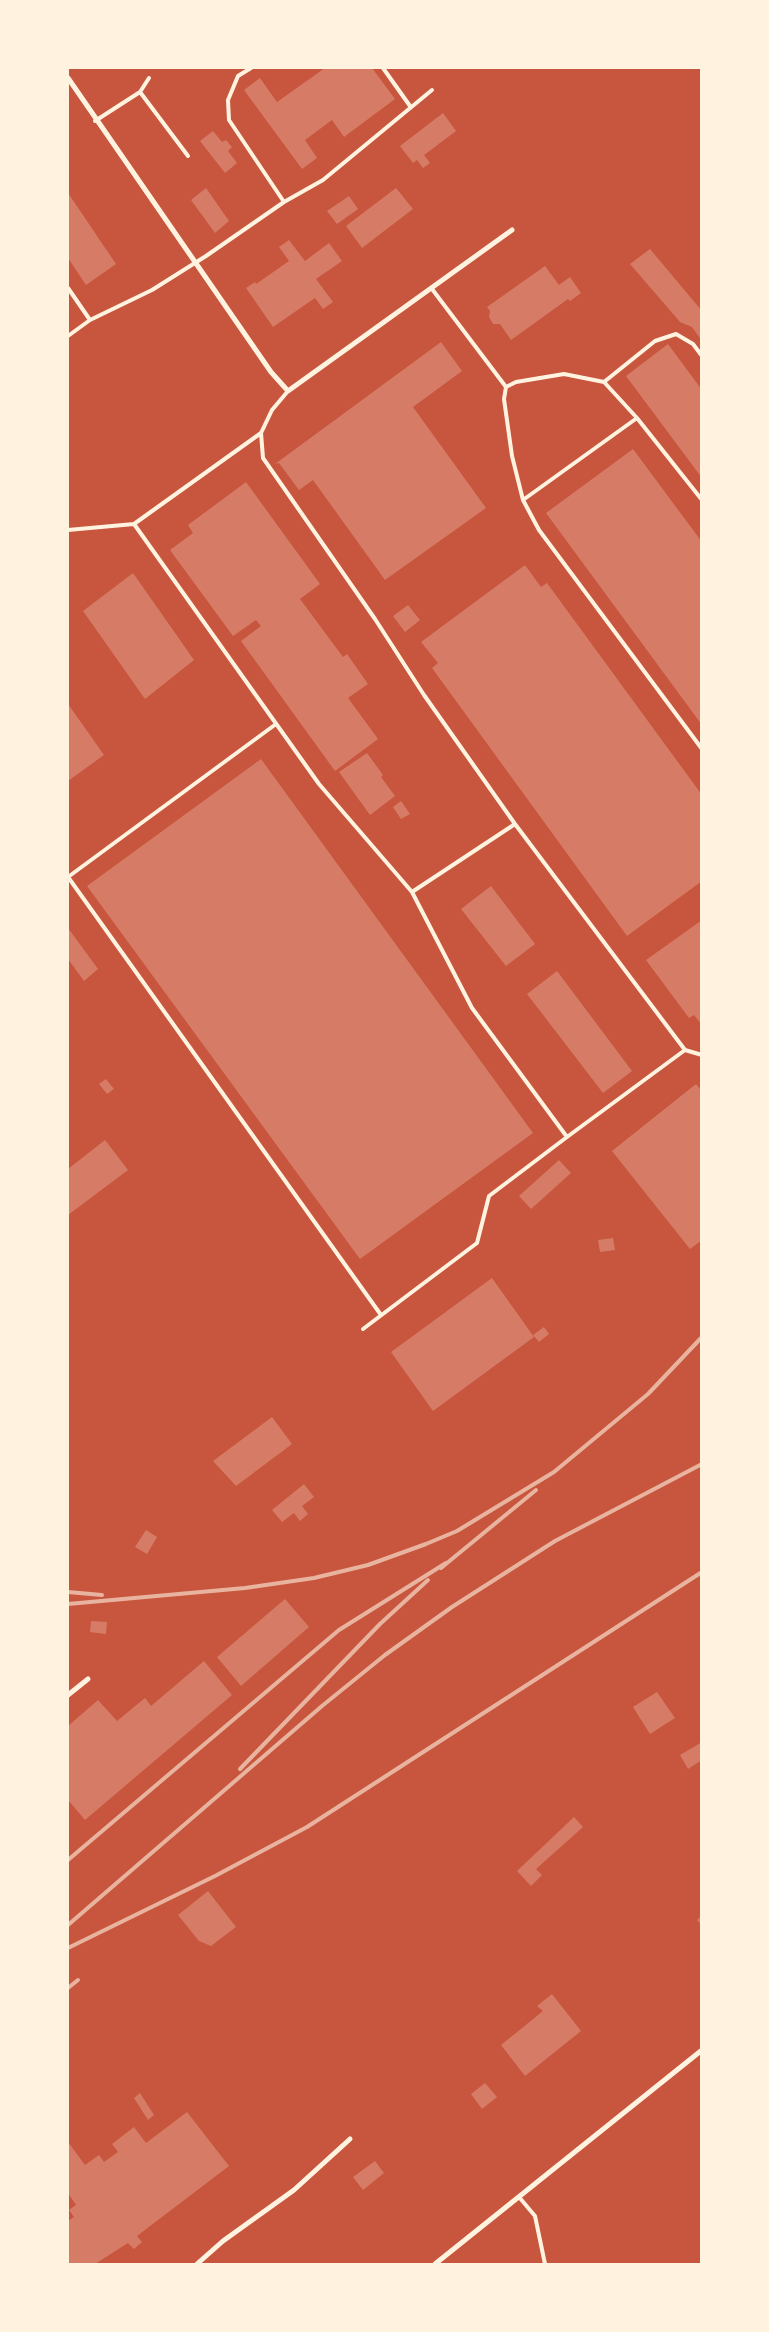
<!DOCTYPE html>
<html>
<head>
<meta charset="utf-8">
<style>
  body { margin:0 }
  #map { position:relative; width:769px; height:2332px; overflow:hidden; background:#c8553d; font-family:"Sofia Sans Condensed",sans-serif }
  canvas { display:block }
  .frame { position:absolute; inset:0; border:69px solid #fff3e0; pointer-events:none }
</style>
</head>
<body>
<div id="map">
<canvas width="769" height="2332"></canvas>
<div class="frame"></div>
</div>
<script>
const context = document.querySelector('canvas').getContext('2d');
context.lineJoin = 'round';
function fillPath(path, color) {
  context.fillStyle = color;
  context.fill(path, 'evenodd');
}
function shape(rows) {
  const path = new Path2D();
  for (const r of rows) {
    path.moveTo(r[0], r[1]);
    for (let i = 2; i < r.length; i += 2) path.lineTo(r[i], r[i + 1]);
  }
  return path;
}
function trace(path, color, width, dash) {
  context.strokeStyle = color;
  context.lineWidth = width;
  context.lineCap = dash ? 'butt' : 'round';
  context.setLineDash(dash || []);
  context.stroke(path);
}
fillPath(shape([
  [325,68,372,68,395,99,344,137,332,120,305,140,317,158,302,169,244,90,260,78,277,102],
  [443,113,456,131,424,155,430,163,423,168,417,160,413,163,400,146],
  [213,131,222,142,226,140,232,147,228,151,237,163,225,173,200,141],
  [206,188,229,221,215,233,191,200],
  [396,188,413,209,362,248,346,226],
  [68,193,116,264,86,285,68,258],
  [349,196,358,209,337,224,327,211],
  [289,240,305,261,329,243,342,261,316,279,333,302,323,309,315,298,273,327,246,288,255,282,256,284,289,261,279,247],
  [650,249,702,311,702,341,692,327,680,322,674,315,630,264],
  [545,266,559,285,570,277,581,293,570,301,568,299,511,340,500,324,493,324,489,317,490,311,487,307],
  [441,342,462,371,413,407,486,508,385,580,313,480,299,490,279,463,275,464],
  [668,344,702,390,702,478,626,376],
  [633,449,702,542,702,725,546,513],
  [246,482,320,584,300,599,343,657,347,654,368,684,348,698,378,739,335,771,241,641,261,626,256,620,233,636,170,550,193,533,188,525],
  [525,565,541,587,547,583,702,795,702,881,627,936,432,668,438,663,421,642],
  [133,573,194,660,145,699,83,611],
  [408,605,420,620,405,632,393,616],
  [68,704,104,755,68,781],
  [367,753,383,775,381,777,395,796,370,815,339,772],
  [261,759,533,1133,360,1259,87,886],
  [401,801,410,814,401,819,393,807],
  [491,886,535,944,506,966,461,909],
  [702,920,702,1025,694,1015,689,1018,646,960],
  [68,928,98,969,84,981,68,959],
  [557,971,632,1071,603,1093,527,994],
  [106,1079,114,1089,107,1094,99,1084],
  [696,1084,702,1091,702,1240,690,1249,612,1151],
  [105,1140,128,1170,68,1215,68,1169],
  [559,1160,571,1173,531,1209,519,1196],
  [613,1238,615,1250,600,1252,598,1240],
  [492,1278,534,1337,433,1411,391,1352],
  [544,1327,549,1334,539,1342,533,1335],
  [272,1417,292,1444,236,1486,213,1461],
  [304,1484,314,1497,302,1506,308,1514,300,1521,294,1513,282,1522,272,1510],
  [146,1530,157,1537,147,1554,135,1547],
  [285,1599,309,1627,241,1686,217,1657],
  [91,1621,107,1622,106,1634,90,1632],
  [204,1661,232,1695,85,1820,68,1800,68,1726,98,1700,117,1721,145,1698,151,1706],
  [657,1692,675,1718,650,1734,633,1707],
  [702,1742,702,1760,688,1769,680,1755],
  [574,1817,583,1827,536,1869,542,1875,531,1886,517,1871],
  [208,1891,236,1927,211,1946,199,1941,178,1915],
  [702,1915,702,1925,697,1920],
  [552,1994,581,2031,525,2076,501,2045,543,2011,537,2006],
  [485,2083,497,2097,482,2109,471,2094],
  [140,2093,154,2115,148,2120,134,2098],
  [187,2112,229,2166,137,2236,142,2242,134,2249,128,2243,95,2264,68,2264,68,2221,74,2217,69,2210,76,2205,68,2193,68,2142,85,2165,99,2155,104,2162,118,2152,112,2144,134,2127,146,2143],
  [375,2161,384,2173,363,2190,353,2177]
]), '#d67c66');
trace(shape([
  [251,68,238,76,228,100,229,120,284,202],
  [383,68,410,106],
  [140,92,188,156],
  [95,121,140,92,149,78],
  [68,288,90,320],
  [432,289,506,387],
  [68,336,90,320,152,290,206,256,284,202,323,180,432,90],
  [604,382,655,341,676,334,693,344,702,356],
  [288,391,272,410,261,433,263,458,375,619,424,695,515,824,685,1050,702,1055],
  [523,500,637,418],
  [702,500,637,418,604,382,564,374,516,382,506,387,504,399,512,456,523,500,539,530,702,749],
  [134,524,319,784,412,892],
  [68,530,134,524,261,433],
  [276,724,68,877,381,1315],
  [567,1137,685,1050],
  [363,1329,477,1243,489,1196,567,1137,472,1008,412,892,515,824],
  [519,2197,535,2216,545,2264]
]), '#fff3e0', 4);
trace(shape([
  [68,78,271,372,288,391,512,230],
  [68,1695,88,1679],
  [197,2264,223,2241,294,2190,350,2139],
  [435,2264,702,2050]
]), '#fff3e0', 5);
trace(shape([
  [441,1568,536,1490],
  [68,1592,102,1595],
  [68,1604,245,1588,314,1578,368,1565,426,1544,457,1531,554,1472,648,1394,702,1337],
  [240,1769,380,1624,428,1580],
  [68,1860,339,1630,446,1563],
  [68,1925,322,1706,385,1655,452,1607,555,1541,702,1464],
  [68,1948,215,1876,307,1827,702,1572],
  [68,1988,78,1980]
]), '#e9b49f', 4);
</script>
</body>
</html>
